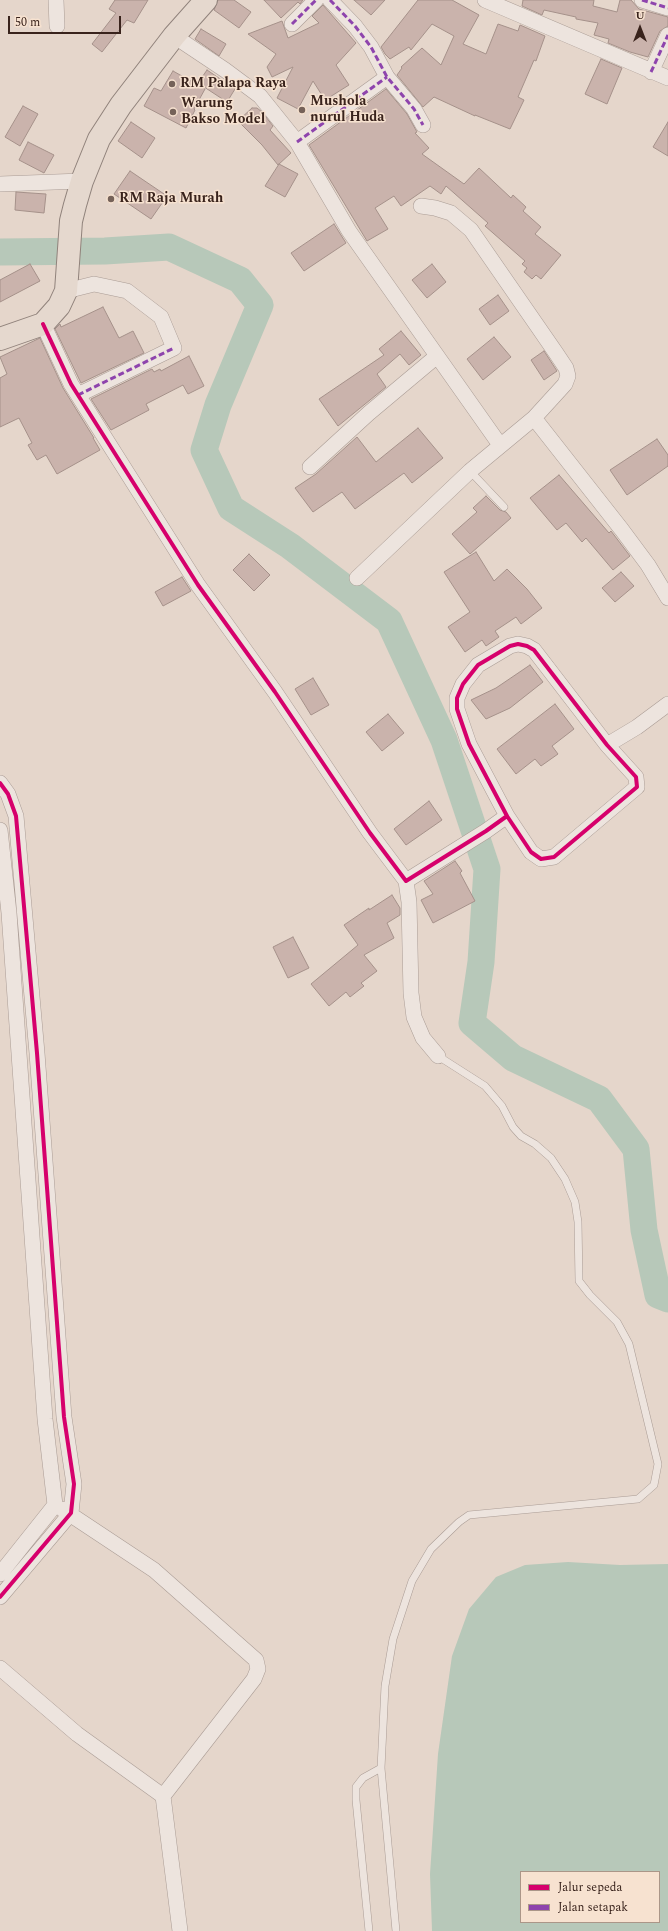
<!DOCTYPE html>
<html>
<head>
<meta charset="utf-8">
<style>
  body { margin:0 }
  #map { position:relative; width:668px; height:1931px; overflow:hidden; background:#e5d6cb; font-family:Spectral,serif }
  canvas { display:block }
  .legend { position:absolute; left:520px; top:1871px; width:140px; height:52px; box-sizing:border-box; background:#f7e2d0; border:1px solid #ab9688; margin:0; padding:5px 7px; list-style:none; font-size:12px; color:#39231c }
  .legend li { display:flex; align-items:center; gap:8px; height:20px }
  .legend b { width:20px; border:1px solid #ab9688 }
  .north { position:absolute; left:620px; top:8px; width:40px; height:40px; -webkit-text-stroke:3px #f7e2d0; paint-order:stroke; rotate:0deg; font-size:11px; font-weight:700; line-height:16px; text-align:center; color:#39231c }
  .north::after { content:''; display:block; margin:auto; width:14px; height:18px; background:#39231c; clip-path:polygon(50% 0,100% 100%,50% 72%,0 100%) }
  .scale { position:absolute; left:8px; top:16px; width:113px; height:18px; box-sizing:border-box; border:2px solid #39231c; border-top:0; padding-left:5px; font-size:12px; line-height:14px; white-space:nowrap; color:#39231c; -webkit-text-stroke:3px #f7e2d0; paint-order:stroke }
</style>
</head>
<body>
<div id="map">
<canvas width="668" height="1931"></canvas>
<ul class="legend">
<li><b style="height:5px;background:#d6006c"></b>Jalur sepeda</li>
<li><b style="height:5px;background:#8e44ad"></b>Jalan setapak</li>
</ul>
<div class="north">U</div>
<div class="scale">50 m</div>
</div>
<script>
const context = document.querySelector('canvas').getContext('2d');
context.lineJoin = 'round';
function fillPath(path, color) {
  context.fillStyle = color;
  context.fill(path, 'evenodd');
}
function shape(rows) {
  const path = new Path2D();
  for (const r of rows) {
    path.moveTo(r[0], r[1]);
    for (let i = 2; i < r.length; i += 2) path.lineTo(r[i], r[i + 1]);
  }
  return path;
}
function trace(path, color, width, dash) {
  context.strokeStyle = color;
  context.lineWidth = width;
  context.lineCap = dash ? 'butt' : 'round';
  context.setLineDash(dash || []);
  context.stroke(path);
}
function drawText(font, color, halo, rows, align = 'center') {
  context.font = font + ' Spectral,serif';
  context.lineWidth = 3;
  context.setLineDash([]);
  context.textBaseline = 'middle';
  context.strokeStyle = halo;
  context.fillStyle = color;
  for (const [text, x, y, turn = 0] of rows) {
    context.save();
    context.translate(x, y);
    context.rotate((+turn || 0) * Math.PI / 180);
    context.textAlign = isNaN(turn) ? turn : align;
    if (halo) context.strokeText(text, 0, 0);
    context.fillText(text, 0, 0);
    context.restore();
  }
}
fillPath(shape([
  [568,1562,620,1565,668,1564,668,1931,432,1931,430,1874,438,1754,452,1656,469,1609,496,1577,525,1565],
  [521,1872,659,1872,659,1922,521,1922]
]), '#b7c8b9');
trace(shape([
  [0,252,105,251,169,247,240,280,260,305,218,405,204,450,231,508,290,546,389,621,444,740,487,869,481,962,472,1023,513,1058,599,1099,636,1149,644,1230,658,1295,668,1299]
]), '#b7c8b9', 27);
const building = shape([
  [115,0,148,0,134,23,127,20,102,52,92,44,116,13,109,9,115,0],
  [218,0,234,0,251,12,239,28,214,10,218,0],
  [264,0,303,0,300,4,298,2,281,18,264,0],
  [354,0,385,0,371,15,354,0],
  [418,0,452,0,479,15,463,44,486,54,498,24,518,31,520,25,545,36,536,61,534,60,518,97,524,100,510,129,475,115,475,116,434,97,423,107,397,75,402,68,401,67,422,48,441,65,454,36,432,24,411,50,409,47,390,59,385,54,381,47,418,0],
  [523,0,594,0,593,6,617,12,620,0,631,0,639,9,668,17,668,26,660,31,648,57,630,52,608,43,609,39,594,35,598,23,576,19,576,17,544,10,542,15,522,6,523,0],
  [323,5,356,43,336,65,349,85,325,100,313,81,298,109,277,98,293,67,272,77,267,67,276,54,248,34,282,21,288,38,319,23,312,16,323,5],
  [201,29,226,44,219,56,195,39,201,29],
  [601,59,622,68,607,104,585,94,601,59],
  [207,70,235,89,227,102,198,83,207,70],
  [173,71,205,89,194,109,195,110,186,128,144,106,154,88,161,91,173,71],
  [386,89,407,114,417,132,415,133,429,148,422,154,464,184,479,168,511,198,513,195,526,207,523,211,541,227,535,234,561,255,541,279,536,275,532,279,524,272,527,268,522,264,525,261,485,226,488,223,446,186,441,194,430,186,401,206,394,196,375,208,388,229,367,241,309,145,386,89],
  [23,106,38,114,20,146,5,137,23,106],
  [252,108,257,108,262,112,273,126,270,130,291,153,278,165,262,145,238,121,252,108],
  [131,122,155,138,142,158,118,141,131,122],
  [668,122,668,156,653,147,668,122],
  [28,142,54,155,44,173,19,160,28,142],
  [279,164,298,174,285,197,265,186,279,164],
  [130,171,167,196,151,219,114,194,130,171],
  [16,192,46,194,44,213,15,210,16,192],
  [334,224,346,243,304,271,291,253,334,224],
  [30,264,40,281,0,302,0,280,30,264],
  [432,264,446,282,427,298,412,280,432,264],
  [498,295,509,311,490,325,479,309,498,295],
  [103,307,119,338,133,331,144,353,81,383,55,329,60,324,61,327,103,307],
  [401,331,421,355,409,365,400,354,377,374,386,387,338,426,319,399,384,355,379,349,401,331],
  [494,337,511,357,483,380,467,359,494,337],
  [40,338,63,388,94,438,93,438,100,450,57,474,46,455,37,460,28,445,32,443,19,418,0,427,0,378,7,374,0,357,40,338],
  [544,351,557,371,544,380,531,360,544,351],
  [189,356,204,386,188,394,183,385,146,404,149,410,111,430,91,399,152,369,154,372,160,369,161,371,189,356],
  [418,428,443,458,412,483,404,473,355,509,342,492,313,512,295,488,316,474,357,437,376,462,418,428],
  [657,439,668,455,668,466,627,495,610,470,657,439],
  [559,475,609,533,611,531,630,556,613,570,586,538,582,542,566,523,557,530,530,498,559,475],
  [486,496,500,510,506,512,511,518,470,554,452,534,477,512,473,508,486,496],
  [476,552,494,581,507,569,527,589,542,608,521,624,516,617,495,631,499,637,486,646,482,640,465,652,448,627,470,612,444,572,476,552],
  [249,554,270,575,254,591,233,570,249,554],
  [621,572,634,586,615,602,602,588,621,572],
  [182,577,191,591,163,606,155,592,182,577],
  [530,665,543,682,510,708,486,719,471,700,496,688,530,665],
  [313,678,329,705,311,715,295,689,313,678],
  [555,704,574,729,552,746,558,754,541,766,535,759,516,774,497,749,555,704],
  [388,714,404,733,382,751,366,732,388,714],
  [429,801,442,820,406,845,394,829,429,801],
  [455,861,462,871,460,873,475,901,433,923,421,900,433,894,424,881,455,861],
  [392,895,400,908,400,915,387,923,394,938,364,955,377,971,361,983,364,986,350,997,346,992,329,1006,311,984,358,945,344,925,369,908,369,910,392,895],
  [293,937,309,968,288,978,273,947,293,937]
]);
fillPath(building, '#cab3ac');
trace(building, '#a5918a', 1);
const lane = shape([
  [470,471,504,507],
  [369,1931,356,1800,356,1787,363,1778,381,1768],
  [396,1931,381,1768,385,1686,393,1639,412,1581,431,1549,459,1522,469,1515,638,1499,654,1485,658,1464,629,1344,617,1322,590,1295,579,1281,578,1222,575,1202,565,1179,551,1158,535,1144,521,1136,513,1127,502,1106,485,1086,438,1056]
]);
const street = shape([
  [56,0,57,26],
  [330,0,355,26,371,47,387,77,414,109,423,125],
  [485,0,668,78],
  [642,0,668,8],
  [292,24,316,0],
  [174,36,225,70,260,96,297,142,349,231,500,445],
  [651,72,668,35],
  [297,142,387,77],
  [0,184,82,181],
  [66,291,94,284,127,291,161,317,174,348,78,395],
  [43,324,71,384,198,585,275,692,370,833,406,881,486,831,507,816,531,852,541,859,554,857,637,787,636,777,607,745,534,650,527,646,518,644,510,646,478,665,463,684,457,698,457,709,469,744,507,816],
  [534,418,622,530,648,565,668,598],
  [310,467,369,413,437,356],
  [357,578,470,471,534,418,565,384,568,376,566,368,556,353,471,230,451,213,435,208,421,206],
  [607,745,637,727,668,704],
  [0,783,8,794,16,816,37,1053,64,1417,74,1484,71,1513,0,1597],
  [0,830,9,913,45,1419,55,1505,0,1574],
  [406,881,409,902,411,993,414,1017,423,1038,438,1056],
  [62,1509,154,1570,256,1660,258,1669,254,1679,163,1796],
  [0,1668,77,1734,163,1796,180,1931]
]);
const primary = shape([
  [0,339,43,324,59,306,66,291,71,221,75,205,82,181,99,139,121,105,174,36,206,0]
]);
trace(lane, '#aa9c95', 8);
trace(street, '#aa9c95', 16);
trace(primary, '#90827b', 24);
trace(lane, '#ede4de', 7);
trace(street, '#ede4de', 15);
trace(primary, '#e5d8ce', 22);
trace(shape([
  [330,0,355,26,371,47,387,77,414,109,423,125],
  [642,0,668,8],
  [292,24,316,0],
  [651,72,668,35],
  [297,142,387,77],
  [78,395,174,348]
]), '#8e44ad', 3, [6, 3]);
trace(shape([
  [43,324,71,384,198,585,275,692,370,833,406,881,486,831,507,816,531,852,541,859,554,857,637,787,636,777,607,745,534,650,527,646,518,644,510,646,478,665,463,684,457,698,457,709,469,744,507,816],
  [0,783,8,794,16,816,37,1053,64,1417,74,1484,71,1513,0,1597]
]), '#d6006c', 4);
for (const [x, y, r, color] of [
  [172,84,4,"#756259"],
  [302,110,4,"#756259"],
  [173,112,4,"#756259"],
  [111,199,4,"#756259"]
]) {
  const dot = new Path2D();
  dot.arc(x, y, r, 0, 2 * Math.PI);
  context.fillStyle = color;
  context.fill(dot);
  trace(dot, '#f7e2d0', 1.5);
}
drawText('bold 14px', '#39231c', '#f7e2d0', [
  ["RM Palapa Raya",180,84],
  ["Mushola",310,102],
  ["nurul Huda",310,118],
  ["Warung",181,104],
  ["Bakso Model",181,120],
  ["RM Raja Murah",119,199]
], 'left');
</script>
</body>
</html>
